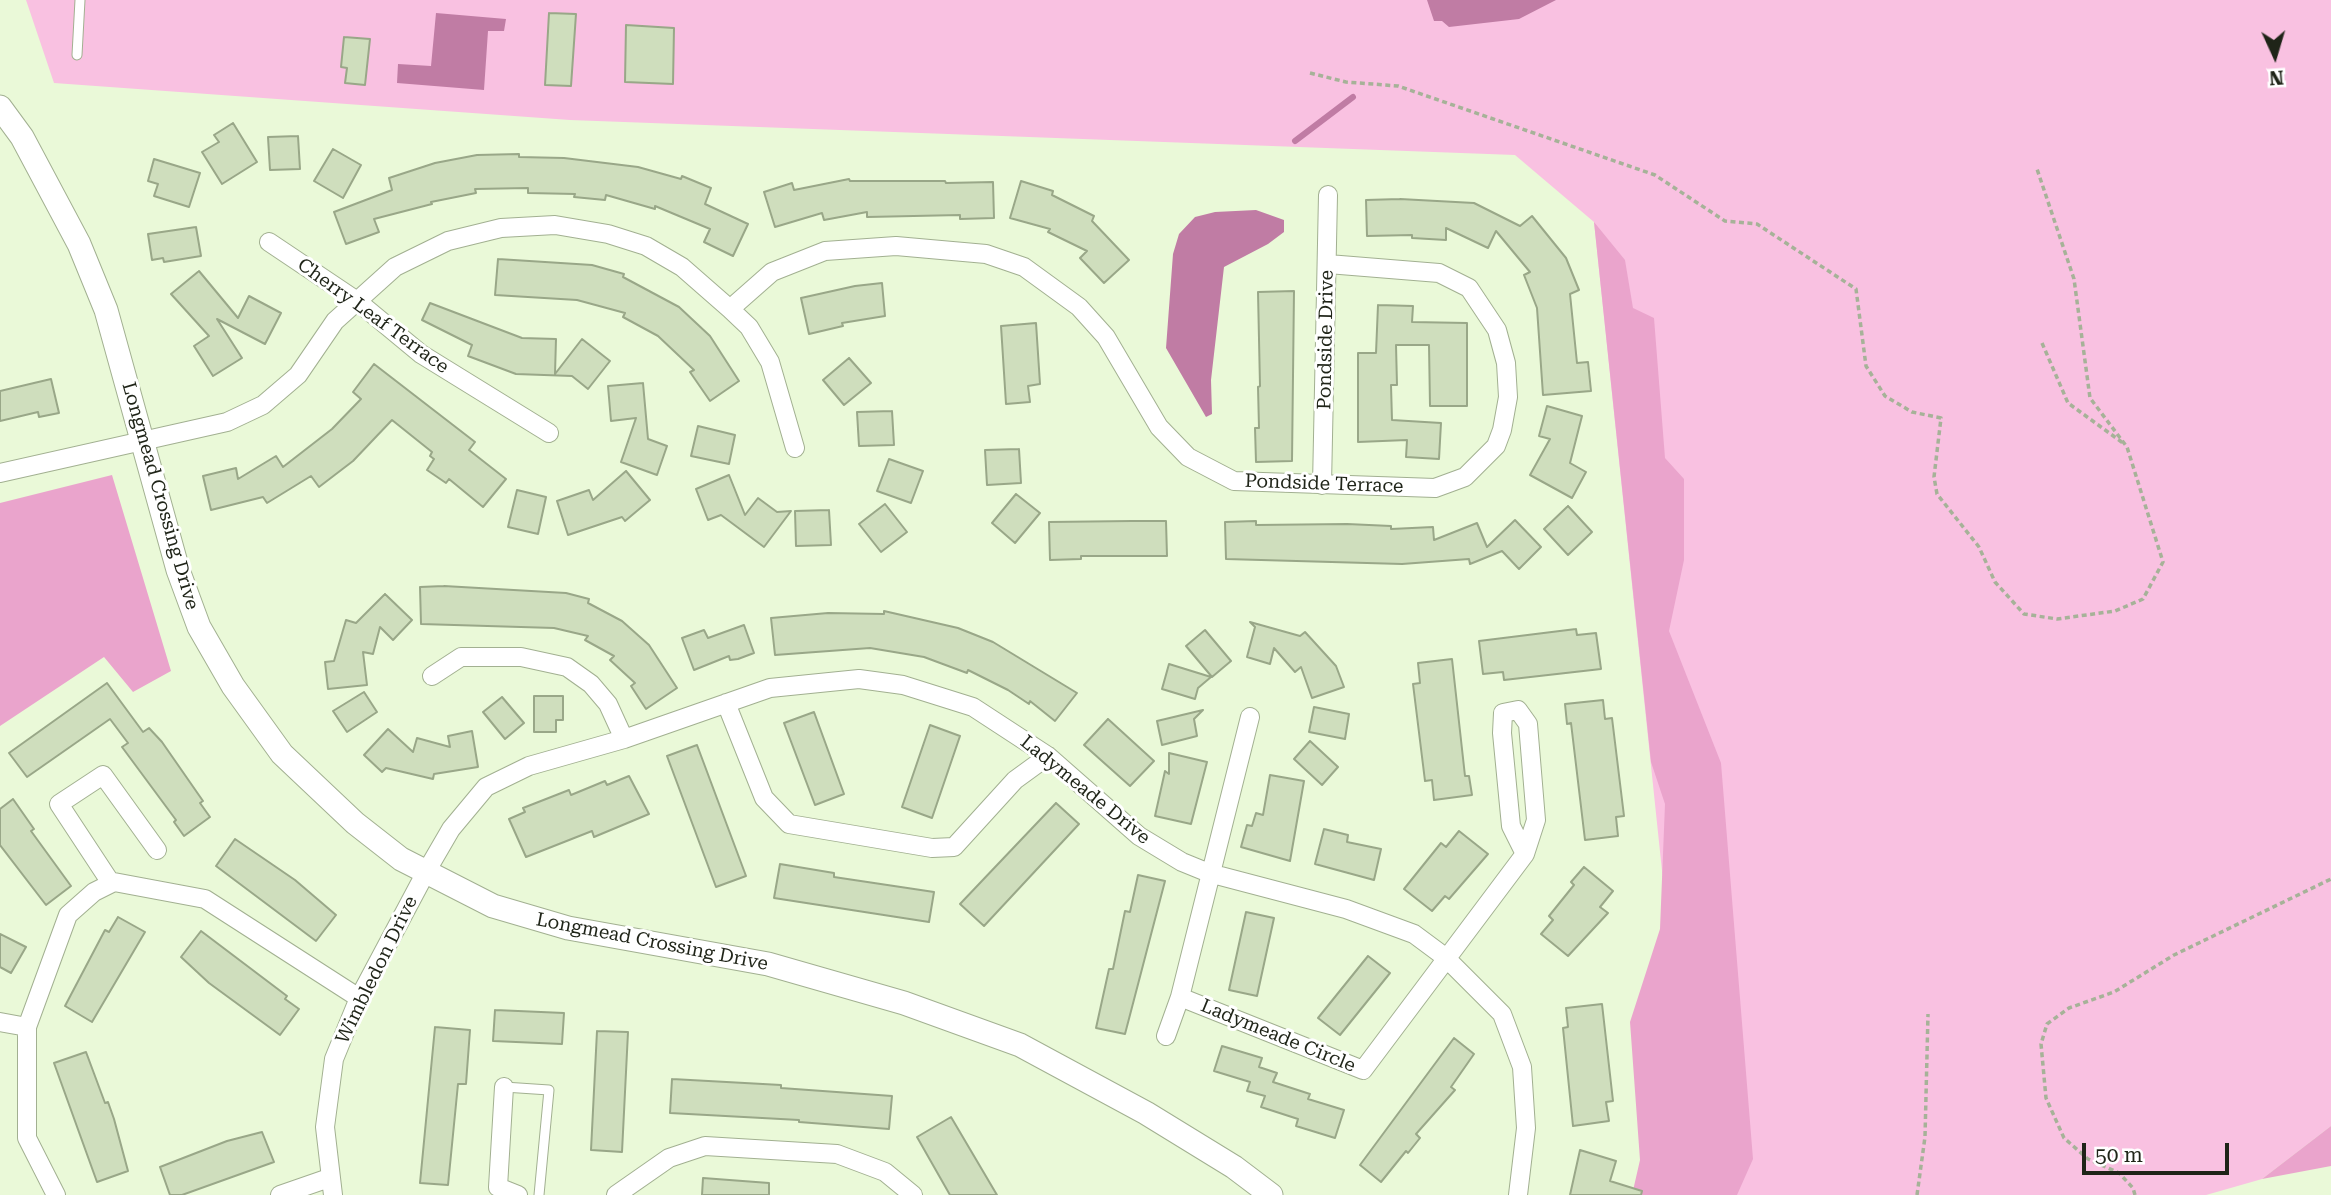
<!DOCTYPE html>
<html>
<head>
<meta charset="utf-8">
<style>
  body { margin:0 }
  #map { position:relative; width:2331px; height:1195px; overflow:hidden; background:#eaf9d8; font-family:"Roboto Serif",serif }
  canvas { display:block }
  .north { position:absolute; left:2240px; top:21px; width:70px; height:70px; -webkit-text-stroke:5px #fff; paint-order:stroke; rotate:176deg; font-size:19px; font-weight:700; line-height:28px; text-align:center; color:#1f2418 }
  .north::after { content:''; display:block; margin:auto; width:24px; height:32px; background:#1f2418; clip-path:polygon(50% 0,100% 100%,50% 72%,0 100%) }
  .scale { position:absolute; left:2082px; top:1143px; width:147px; height:32px; box-sizing:border-box; border:4px solid #1f2418; border-top:0; padding-left:9px; font-size:21px; line-height:24px; white-space:nowrap; color:#1f2418; -webkit-text-stroke:5px #fff; paint-order:stroke }
</style>
</head>
<body>
<div id="map">
<canvas width="2331" height="1195"></canvas>
<div class="north">N</div>
<div class="scale">50 m</div>
</div>
<script>
const context = document.querySelector('canvas').getContext('2d');
context.lineJoin = 'round';
function fillPath(path, color) {
  context.fillStyle = color;
  context.fill(path, 'evenodd');
}
function shape(rows) {
  const path = new Path2D();
  for (const r of rows) {
    path.moveTo(r[0], r[1]);
    for (let i = 2; i < r.length; i += 2) path.lineTo(r[i], r[i + 1]);
  }
  return path;
}
function trace(path, color, width, dash) {
  context.strokeStyle = color;
  context.lineWidth = width;
  context.lineCap = dash ? 'butt' : 'round';
  context.setLineDash(dash || []);
  context.stroke(path);
}
function drawText(font, color, halo, rows, align = 'center') {
  context.font = font + ' "Roboto Serif",serif';
  context.lineWidth = 6;
  context.setLineDash([]);
  context.textBaseline = 'middle';
  context.strokeStyle = halo;
  context.fillStyle = color;
  for (const [text, x, y, turn = 0] of rows) {
    context.save();
    context.translate(x, y);
    context.rotate((+turn || 0) * Math.PI / 180);
    context.textAlign = isNaN(turn) ? turn : align;
    if (halo) context.strokeText(text, 0, 0);
    context.fillText(text, 0, 0);
    context.restore();
  }
}
fillPath(shape([
  [26,0,2331,0,2331,1126,2262,1179,2206,1195,1696,1195,1594,222,1515,155,570,120,54,83]
]), '#f9c1e1');
fillPath(shape([
  [1594,222,1625,260,1633,308,1654,318,1665,458,1684,479,1684,560,1669,631,1721,763,1753,1159,1737,1195,1632,1195,1640,1160,1630,1022,1660,929,1665,804,1651,762],
  [112,475,171,671,133,692,104,657,0,726,0,503],
  [2331,1126,2331,1166,2262,1179]
]), '#eaa4cc');
fillPath(shape([
  [1427,0,1556,0,1519,19,1449,27,1442,21,1434,21],
  [436,13,506,19,504,31,488,31,484,90,397,83,398,64,431,66],
  [1256,210,1284,220,1284,232,1268,244,1224,267,1211,380,1212,414,1206,417,1166,348,1173,254,1179,234,1195,217,1215,212]
]), '#c07ca4');
trace(shape([
  [1295,141,1353,97]
]), '#c07ca4', 6);
const building = shape([
  [549,13,576,14,571,86,545,85,549,13],
  [626,25,674,28,673,84,625,82,626,25],
  [344,37,370,39,365,85,345,83,347,68,341,67,344,37],
  [233,123,257,162,222,184,202,152,219,142,214,135,233,123],
  [298,136,300,169,270,170,268,137,298,136],
  [333,149,361,165,343,198,314,181,333,149],
  [519,154,519,157,564,158,638,167,681,179,682,176,711,188,705,204,748,224,733,256,704,242,710,229,655,206,655,209,606,195,605,200,574,197,575,194,528,193,528,188,475,189,476,193,431,202,432,204,374,219,379,232,346,244,334,212,392,190,389,178,435,163,477,155,519,154],
  [154,159,200,173,189,207,154,196,158,184,148,181,154,159],
  [849,179,850,181,945,181,946,183,993,182,994,218,960,219,960,215,867,217,867,212,824,220,822,213,775,227,764,192,792,183,794,190,849,179],
  [1021,181,1053,191,1052,195,1094,216,1092,221,1129,260,1104,283,1080,258,1087,251,1048,232,1050,229,1010,218,1021,181],
  [1400,199,1474,203,1520,226,1532,216,1566,258,1579,290,1570,294,1577,363,1588,362,1591,391,1543,395,1537,308,1524,275,1530,272,1496,231,1488,248,1446,228,1446,240,1412,238,1412,235,1367,236,1366,200,1400,199],
  [196,227,201,256,164,262,163,258,152,260,148,234,196,227],
  [498,259,592,265,624,274,623,277,679,307,710,336,739,381,710,401,690,372,694,370,658,336,623,317,625,313,577,300,495,295,498,259],
  [199,271,238,318,249,296,281,313,265,344,217,319,242,358,213,376,194,346,209,336,171,294,199,271],
  [882,283,885,316,842,323,843,326,809,334,801,298,855,286,882,283],
  [1294,291,1292,461,1256,462,1255,428,1259,428,1258,387,1260,386,1258,292,1294,291],
  [430,303,522,338,556,339,555,374,582,339,610,361,588,389,572,376,516,374,468,356,472,345,422,320,430,303],
  [1378,305,1413,306,1412,322,1467,323,1467,406,1430,406,1429,345,1396,345,1397,385,1391,385,1392,420,1441,423,1439,459,1406,457,1407,440,1358,442,1358,353,1376,353,1378,305],
  [1036,323,1040,384,1028,386,1030,402,1006,404,1001,326,1036,323],
  [849,358,871,383,844,405,823,380,849,358],
  [374,364,475,442,469,450,506,479,483,507,449,479,446,483,427,470,434,459,430,456,432,452,392,420,353,461,319,487,311,476,267,503,263,497,211,510,203,476,236,468,238,479,276,456,283,467,332,429,361,399,353,392,374,364],
  [51,379,59,413,39,417,38,412,0,421,0,391,51,379],
  [643,383,648,439,667,446,657,475,621,462,636,418,611,421,608,386,643,383],
  [1547,406,1582,416,1570,463,1586,472,1572,498,1530,475,1550,439,1539,436,1547,406],
  [892,411,894,445,859,446,857,412,892,411],
  [698,426,735,435,729,464,691,456,698,426],
  [1019,449,1021,483,987,485,985,450,1019,449],
  [889,459,923,471,911,503,877,491,889,459],
  [626,471,650,500,625,521,622,517,568,535,557,501,589,490,593,500,626,471],
  [729,475,745,515,758,498,777,512,791,511,764,547,721,515,708,520,696,489,729,475],
  [517,490,546,497,538,534,508,527,517,490],
  [1016,494,1040,513,1015,543,992,523,1016,494],
  [885,504,907,532,881,552,859,524,885,504],
  [1568,506,1592,532,1568,555,1544,529,1568,506],
  [829,510,831,545,796,546,795,511,829,510],
  [1515,520,1541,547,1519,569,1502,551,1470,564,1469,559,1402,564,1226,559,1225,522,1256,521,1256,525,1347,524,1391,526,1391,529,1433,527,1434,540,1477,523,1487,547,1515,520],
  [1132,521,1166,521,1167,556,1081,556,1081,559,1050,560,1049,522,1132,521],
  [444,586,566,593,589,599,588,603,622,621,649,645,677,688,646,709,631,686,635,683,610,660,614,656,585,640,588,636,554,628,421,624,420,587,444,586],
  [385,594,412,620,393,640,380,627,373,654,363,652,367,685,328,689,325,662,334,661,346,620,356,623,385,594],
  [884,611,958,628,993,642,1077,693,1055,721,1030,701,1029,704,1008,690,968,670,967,673,924,657,870,648,775,655,771,618,828,613,884,614,884,611],
  [1250,622,1300,636,1305,632,1336,666,1344,687,1312,698,1301,667,1295,672,1274,648,1270,664,1247,657,1255,627,1250,622],
  [744,625,754,653,738,659,730,660,729,656,694,670,682,638,704,630,708,638,744,625],
  [1576,629,1577,635,1596,633,1601,669,1504,680,1503,672,1483,674,1479,641,1576,629],
  [1205,630,1231,661,1212,677,1186,646,1205,630],
  [1452,659,1465,776,1469,776,1472,795,1434,800,1432,780,1425,781,1413,684,1420,683,1418,663,1452,659],
  [1169,664,1211,677,1198,688,1195,699,1162,689,1169,664],
  [107,683,143,732,149,728,162,742,203,801,200,803,210,817,184,836,174,822,176,820,122,747,128,743,110,719,27,777,9,753,107,683],
  [364,692,377,712,347,732,333,711,364,692],
  [534,696,563,696,563,720,556,720,556,732,534,732,534,696],
  [502,697,524,723,505,739,483,712,502,697],
  [1603,700,1605,719,1612,718,1624,816,1616,817,1618,836,1585,840,1571,723,1567,724,1565,704,1603,700],
  [1314,707,1349,714,1345,739,1309,732,1314,707],
  [1203,710,1194,719,1197,736,1162,745,1157,721,1203,710],
  [814,712,844,794,815,805,784,723,814,712],
  [1108,719,1154,761,1130,786,1084,745,1108,719],
  [930,725,960,736,932,818,902,807,930,725],
  [388,729,413,752,417,738,450,747,448,736,472,731,478,767,434,774,433,779,386,768,382,772,364,755,388,729],
  [1310,741,1338,767,1322,785,1294,759,1310,741],
  [697,745,746,876,716,887,667,756,697,745],
  [1169,753,1207,762,1191,824,1155,816,1165,771,1169,774,1169,753],
  [1270,775,1304,781,1290,861,1241,847,1247,825,1252,826,1256,813,1263,815,1270,775],
  [629,776,649,814,594,837,592,831,526,857,509,819,525,812,523,808,569,790,571,795,605,781,607,785,629,776],
  [13,799,34,829,31,831,71,886,46,905,0,845,0,809,13,799],
  [1056,803,1079,824,984,926,960,904,1056,803],
  [1324,829,1348,835,1347,842,1381,849,1374,880,1315,864,1324,829],
  [1459,831,1488,854,1449,899,1445,896,1432,911,1404,889,1441,843,1446,847,1459,831],
  [235,839,295,880,336,915,316,941,216,866,235,839],
  [780,864,834,873,834,877,934,892,929,922,774,898,780,864],
  [1584,867,1613,891,1600,907,1608,913,1568,956,1541,934,1553,920,1549,916,1574,885,1571,882,1584,867],
  [1138,875,1165,881,1125,1034,1096,1028,1109,969,1113,969,1125,911,1130,912,1138,875],
  [1246,912,1274,918,1257,996,1229,990,1246,912],
  [118,917,145,932,92,1022,65,1006,105,930,109,932,118,917],
  [201,931,287,996,285,999,299,1009,280,1035,209,983,181,957,201,931],
  [0,934,26,947,11,973,0,967,0,934],
  [1368,956,1390,973,1340,1035,1318,1018,1368,956],
  [1602,1004,1613,1101,1606,1102,1609,1121,1573,1126,1563,1028,1568,1027,1566,1008,1602,1004],
  [495,1010,564,1013,562,1044,493,1041,495,1010],
  [435,1027,470,1030,466,1084,458,1084,448,1185,420,1183,435,1027],
  [597,1031,628,1032,622,1152,591,1150,597,1031],
  [1454,1038,1474,1054,1451,1087,1455,1090,1416,1134,1420,1138,1408,1153,1406,1151,1381,1182,1360,1165,1454,1038],
  [1222,1046,1262,1058,1259,1067,1277,1073,1273,1082,1310,1094,1308,1099,1344,1110,1335,1138,1296,1126,1298,1119,1261,1107,1265,1096,1247,1091,1250,1082,1214,1071,1222,1046],
  [86,1052,105,1103,108,1102,114,1119,128,1171,97,1182,54,1063,86,1052],
  [672,1079,781,1085,781,1088,892,1096,889,1129,799,1122,799,1120,670,1113,672,1079],
  [951,1117,997,1195,950,1195,917,1137,951,1117],
  [262,1132,274,1162,182,1195,170,1195,160,1167,227,1141,262,1132],
  [1580,1150,1616,1161,1610,1181,1642,1191,1641,1195,1570,1195,1580,1150],
  [703,1178,769,1183,769,1195,702,1195,703,1178]
]);
fillPath(building, '#cfdebd');
trace(building, '#99a788', 2);
const lane = shape([
  [77,55,80,0],
  [504,1087,549,1090,539,1195]
]);
const street = shape([
  [269,242,357,301,421,354,549,433],
  [730,309,772,272,825,251,896,246,986,254,1024,267,1079,307,1106,337,1159,427,1188,457,1234,481,1435,488,1465,477,1496,446,1502,430,1508,397,1506,363,1497,330,1469,288,1439,273,1328,264],
  [0,473,227,422,263,405,298,375,335,321,395,267,448,241,501,228,555,225,608,234,646,246,682,267,730,309,749,327,770,362,795,448],
  [1322,485,1328,195],
  [432,676,461,657,521,657,567,667,591,684,608,704,624,739],
  [726,703,764,798,789,824,932,848,954,847,1015,780,1048,756],
  [111,883,59,804,103,775,157,850],
  [1180,997,1363,1070,1525,854,1536,820,1528,724,1518,710,1503,713,1502,733,1511,826,1525,854],
  [0,1022,27,1027],
  [1166,1036,1180,997,1250,717],
  [504,1087,498,1187,518,1195],
  [56,1195,27,1138,27,1027,68,915,94,892,114,882,205,899,359,998],
  [280,1195,329,1178],
  [333,1195,325,1127,334,1059,359,998,426,872,451,829,486,787,529,766,624,739,770,688,859,679,903,685,973,707,1048,756,1139,836,1182,862,1209,873,1346,909,1414,934,1445,957,1502,1014,1522,1067,1526,1128,1518,1195],
  [616,1195,669,1158,705,1146,837,1154,885,1172,913,1195]
]);
const secondary = shape([
  [0,107,22,137,79,244,106,310,178,570,199,627,233,686,282,754,355,823,401,859,493,906,568,928,768,964,904,1003,1020,1045,1146,1113,1234,1167,1271,1195]
]);
trace(lane, '#a2b091', 11);
trace(street, '#a2b091', 20);
trace(secondary, '#a2b091', 25);
trace(shape([
  [1310,73,1346,82,1398,86,1655,175,1725,221,1757,224,1856,289,1866,366,1885,396,1912,412,1941,418,1934,477,1937,494,1979,547,1995,582,2024,614,2057,619,2115,611,2143,599,2163,562,2127,447,2090,398,2074,279,2037,169],
  [2042,343,2068,403,2123,443],
  [1917,1195,1925,1137,1928,1014],
  [2135,1195,2133,1188,2119,1173,2088,1159,2064,1138,2046,1098,2041,1044,2047,1024,2069,1008,2114,992,2174,955,2331,879]
]), '#a6b298', 3.5, [5, 3.5]);
trace(lane, '#fff', 9);
trace(street, '#fff', 18);
trace(secondary, '#fff', 23);
drawText('19px', '#1f2418', '#fff', [
  ["Cherry Leaf Terrace",373,316,36],
  ["Pondside Drive",1326,340,-89],
  ["Pondside Terrace",1324,484,2],
  ["Longmead Crossing Drive",160,496,74],
  ["Ladymeade Drive",1085,790,39],
  ["Longmead Crossing Drive",652,942,11],
  ["Wimbledon Drive",377,970,-64],
  ["Ladymeade Circle",1278,1036,22]
]);
</script>
</body>
</html>
